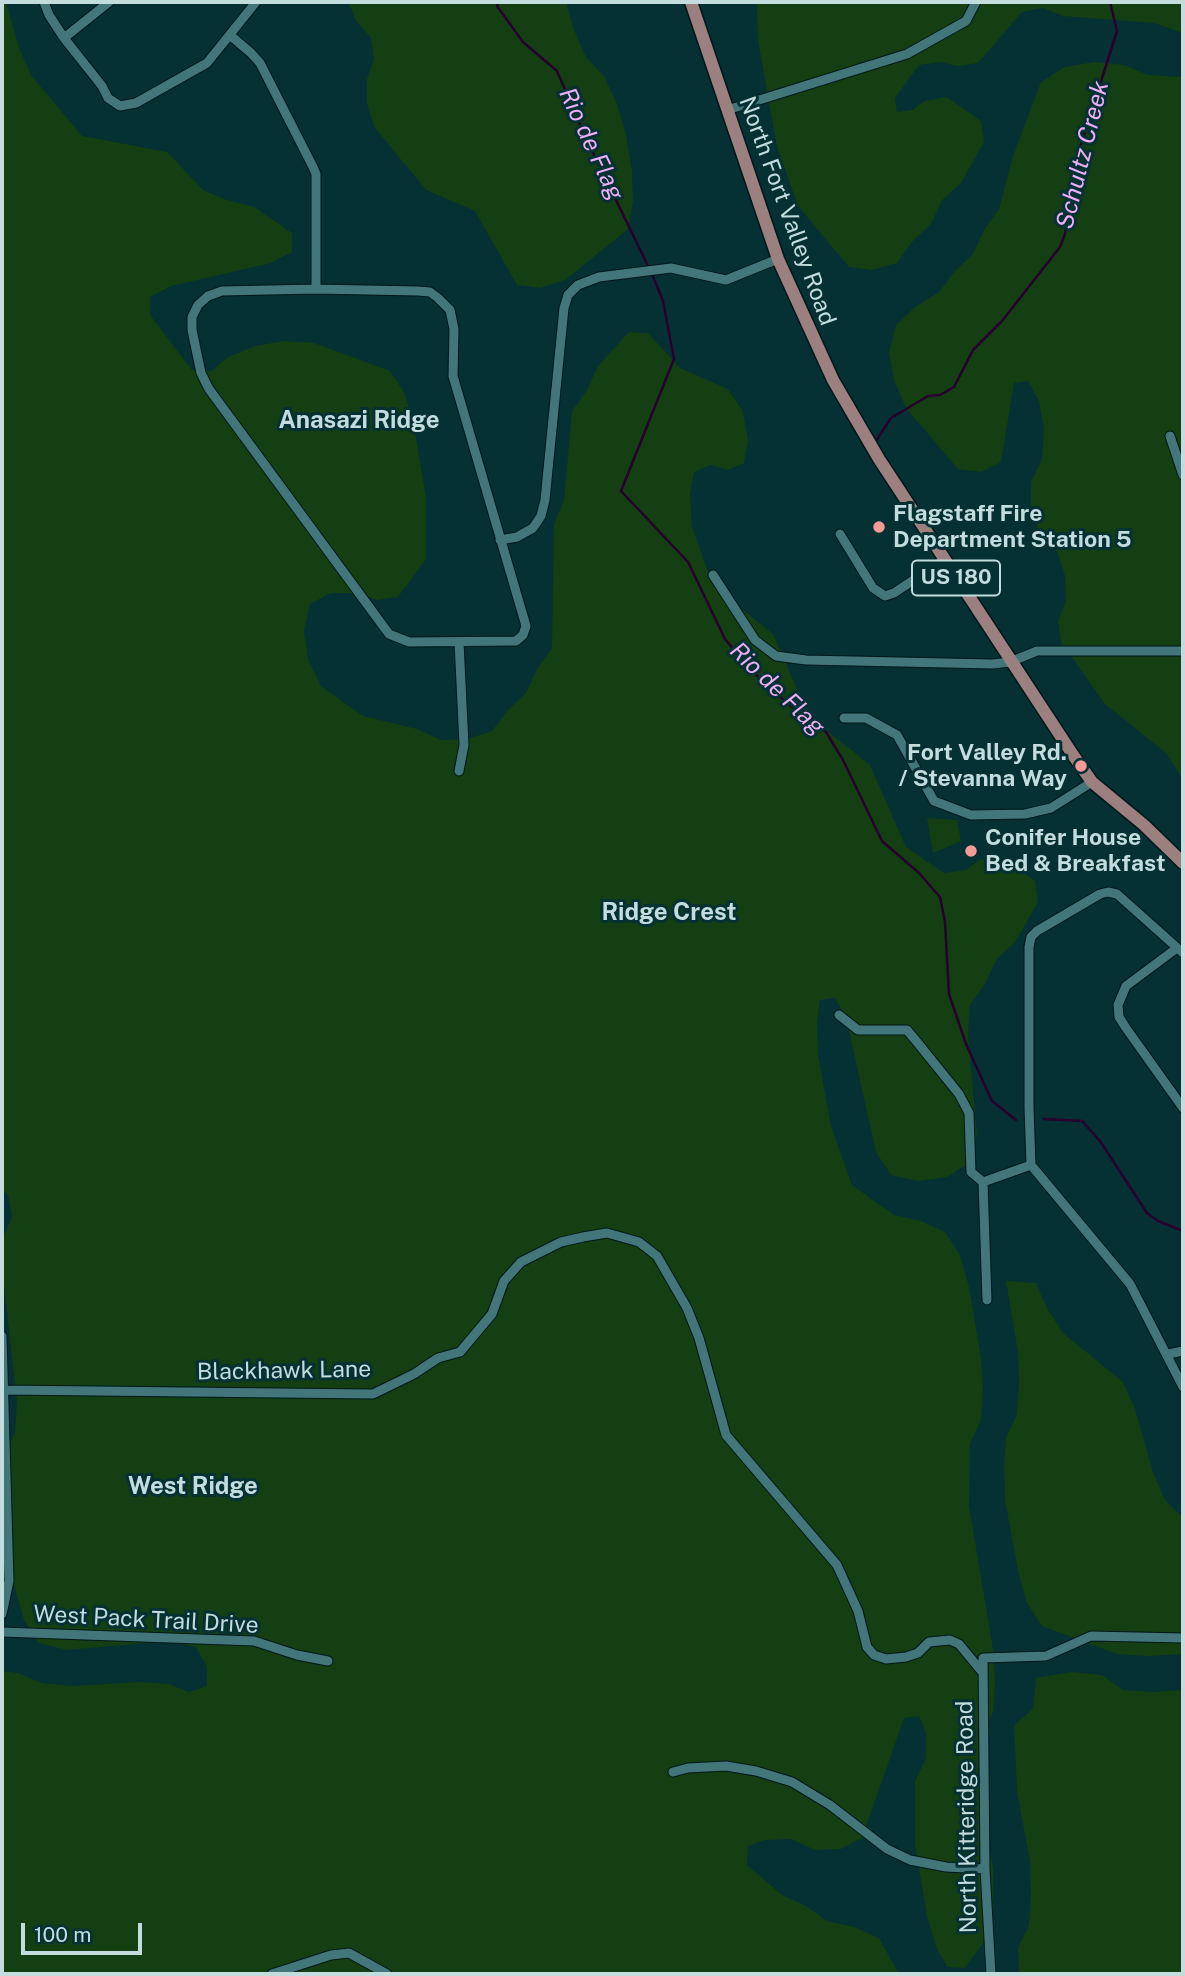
<!DOCTYPE html>
<html>
<head>
<meta charset="utf-8">
<style>
  body { margin:0 }
  #map { position:relative; width:1185px; height:1976px; overflow:hidden; background:#053034; font-family:"Public Sans",sans-serif }
  canvas { display:block }
  .frame { position:absolute; inset:0; border:4px solid #c3dddf; pointer-events:none }
  .scale { position:absolute; left:21px; top:1923px; width:121px; height:32px; box-sizing:border-box; border:4px solid #c3dddf; border-top:0; padding-left:9px; font-size:21px; line-height:24px; white-space:nowrap; color:#c3dddf; -webkit-text-stroke:5px #053034; paint-order:stroke }
</style>
</head>
<body>
<div id="map">
<canvas width="1185" height="1976"></canvas>
<div class="frame"></div>
<div class="scale">100 m</div>
</div>
<script>
const context = document.querySelector('canvas').getContext('2d');
context.lineJoin = 'round';
function fillPath(path, color) {
  context.fillStyle = color;
  context.fill(path, 'evenodd');
}
function shape(rows) {
  const path = new Path2D();
  for (const r of rows) {
    path.moveTo(r[0], r[1]);
    for (let i = 2; i < r.length; i += 2) path.lineTo(r[i], r[i + 1]);
  }
  return path;
}
function trace(path, color, width, dash) {
  context.strokeStyle = color;
  context.lineWidth = width;
  context.lineCap = dash ? 'butt' : 'round';
  context.setLineDash(dash || []);
  context.stroke(path);
}
function drawText(font, color, halo, rows, align = 'center') {
  context.font = font + ' "Public Sans",sans-serif';
  context.lineWidth = 6;
  context.setLineDash([]);
  context.textBaseline = 'middle';
  context.strokeStyle = halo;
  context.fillStyle = color;
  for (const [text, x, y, turn = 0] of rows) {
    context.save();
    context.translate(x, y);
    context.rotate((+turn || 0) * Math.PI / 180);
    context.textAlign = isNaN(turn) ? turn : align;
    if (halo) context.strokeText(text, 0, 0);
    context.fillText(text, 0, 0);
    context.restore();
  }
}
fillPath(shape([
  [2,2,6,2,19,48,31,75,82,136,167,152,203,190,227,200,254,207,292,233,292,252,271,263,171,286,150,297,150,315,192,370,211,371,228,357,255,346,284,341,314,343,390,371,405,394,414,426,426,497,426,559,398,597,377,600,357,593,331,593,310,604,304,631,308,659,321,686,363,716,417,729,441,740,467,739,492,731,507,711,526,693,537,669,552,648,554,524,564,500,572,411,587,390,598,366,629,332,648,333,680,368,728,389,743,412,748,441,744,463,727,470,711,465,694,472,690,494,692,527,713,586,773,634,809,716,870,765,906,847,944,873,966,870,979,860,1001,857,1035,881,1038,902,1015,942,996,960,985,984,970,1005,968,1034,977,1135,971,1162,947,1177,918,1181,891,1175,876,1152,846,1018,835,998,820,1000,817,1022,818,1055,831,1126,852,1185,894,1215,921,1221,945,1232,960,1255,969,1287,981,1358,983,1390,981,1420,970,1444,969,1506,993,1649,995,1681,993,1711,982,1735,979,1764,981,1797,993,1868,993,1930,965,1968,947,1967,936,1947,927,1916,915,1844,915,1782,926,1758,926,1733,919,1716,904,1718,862,1838,841,1849,815,1850,791,1839,765,1840,748,1846,747,1865,782,1895,806,1906,827,1921,854,1927,879,1938,899,1974,2,1974,2,1671,18,1673,42,1683,73,1686,139,1682,169,1684,189,1692,207,1686,207,1667,196,1647,169,1641,67,1650,39,1643,24,1620,15,1589,3,1518,2,1481,4,1455,15,1432,17,1402,2,1268,4,1236,12,1216,8,1195,2,1190],
  [348,2,566,2,574,30,586,57,604,76,617,104,626,135,632,171,633,203,627,230,565,280,540,288,517,285,475,211,426,190,375,128,367,104,367,79,374,59,371,38,357,22],
  [757,2,1183,2,1183,33,1154,23,1063,16,1043,8,1022,12,978,63,957,66,941,62,919,65,895,98,897,112,912,110,925,101,947,97,981,121,984,142,961,183,942,200,931,224,912,242,897,263,872,270,849,267,798,206,777,147,758,40],
  [1094,62,1124,65,1148,75,1183,77,1183,780,1166,753,1105,704,1061,642,1058,621,1066,601,1065,576,1057,551,1039,532,1031,508,1031,482,1042,459,1044,429,1039,401,1028,381,1014,383,1001,462,981,472,958,469,906,408,894,380,889,352,896,325,915,307,939,292,954,272,973,254,984,230,999,209,1013,156,1041,82,1065,67],
  [927,818,957,820,961,841,933,853],
  [1006,1281,1036,1283,1048,1310,1063,1333,1123,1382,1135,1409,1153,1472,1165,1500,1183,1518,1183,1654,1147,1656,1117,1654,1042,1626,1027,1603,1018,1571,1005,1500,1004,1467,1006,1438,1017,1414,1019,1384,1018,1352],
  [1072,1672,1102,1675,1123,1690,1153,1692,1183,1690,1182,1974,1019,1974,1018,1948,1029,1925,1031,1895,1030,1862,1017,1791,1014,1726,1033,1708,1036,1678]
]), '#143f12');
trace(shape([
  [499,2,497,6,523,42,557,71,585,136,649,268],
  [652,274,663,301,674,359,621,491,688,562,725,639,743,661,767,686,803,716,826,732,843,760,882,841,919,873,940,897,945,922,949,994,966,1044,992,1101,1016,1120],
  [876,441,891,418,928,396,940,395,954,387,973,350,1002,321,1060,247,1065,234,1077,157,1117,31,1110,2],
  [1044,1119,1082,1121,1100,1141,1147,1213,1158,1221,1183,1231]
]), '#28002e', 2.5);
const minor = shape([
  [44,2,49,15,64,38,102,86,108,98,120,106,136,103,207,63,256,2],
  [231,36,251,53,260,63,313,167,316,174,316,289],
  [64,38,109,2],
  [727,110,907,54,966,21,976,2],
  [316,289,418,291,430,292,438,298,450,310,454,329,453,376,526,626,523,635,516,641,409,642,389,634,209,389,201,373,192,330,192,317,198,305,208,296,222,291,316,289],
  [1170,436,1183,475],
  [840,534,873,588,885,596,894,593,945,559],
  [500,540,517,537,533,528,541,516,545,500,564,308,568,295,578,285,599,277,671,268,726,280,778,259],
  [713,575,755,640,776,656,806,660,993,664,1010,662,1037,651,1183,651],
  [844,718,866,718,897,735,934,801,971,815,1025,814,1051,808,1092,782],
  [459,771,464,745,459,642],
  [1177,948,1126,986,1118,1005,1119,1017,1126,1028,1183,1108],
  [1183,953,1117,894,1108,892,1100,894,1037,931,1031,937,1029,947,1029,1108,1031,1165,1130,1284,1183,1387],
  [839,1015,858,1030,907,1030,917,1042,959,1094,969,1113,971,1172,983,1182,1031,1165],
  [983,1182,987,1300],
  [2,1336,9,1581,2,1614],
  [1168,1354,1183,1351],
  [4,1390,373,1394,414,1374,438,1358,460,1352,492,1314,504,1281,521,1262,561,1242,583,1237,607,1233,639,1242,657,1256,687,1308,699,1338,726,1435,837,1565,858,1611,867,1647,874,1655,886,1659,906,1657,918,1653,929,1642,950,1640,959,1644,983,1673],
  [2,1632,254,1641,297,1655,328,1661],
  [673,1772,688,1768,726,1766,756,1771,792,1782,830,1805,887,1849,910,1860,946,1867,985,1869],
  [272,1974,331,1955,349,1953,387,1974],
  [991,1974,985,1869,983,1658,1046,1656,1091,1636,1183,1638]
]);
const major = shape([
  [691,2,778,259,833,380,879,459,1073,755,1092,782,1144,825,1183,863]
]);
trace(minor, '#001719', 11);
trace(major, '#001719', 15);
trace(minor, '#42767b', 9);
trace(major, '#9c8080', 12);
for (const [x, y, r, color] of [
  [879,527,7,"#f59b97"],
  [1081,766,7,"#f59b97"],
  [971,851,7,"#f59b97"]
]) {
  const dot = new Path2D();
  dot.arc(x, y, r, 0, 2 * Math.PI);
  context.fillStyle = color;
  context.fill(dot);
  trace(dot, '#053034', 2.5);
}
for (const [x, y, w] of [
  [956,578,88]
]) {
  const box = new Path2D();
  box.roundRect(x - w / 2, y - 17.5, w, 35, 5);
  context.fillStyle = '#053034';
  context.fill(box);
  trace(box, '#c3dddf', 2);
}
drawText('bold 21px', '#c3dddf', null, [
  ["US 180",956,578]
]);
drawText('23px', '#c3dddf', '#053034', [
  ["North Fort Valley Road",787,211,70],
  ["Blackhawk Lane",284,1371,-1],
  ["West Pack Trail Drive",146,1620,3],
  ["North Kitteridge Road",967,1817,-91]
]);
drawText('bold 23px', '#c3dddf', '#053034', [
  ["Flagstaff Fire",893,514],
  ["Department Station 5",893,540],
  ["Fort Valley Rd.",1067,753,"right"],
  ["/ Stevanna Way",1067,779,"right"],
  ["Conifer House",985,838],
  ["Bed & Breakfast",985,864]
], 'left');
drawText('italic 24px', '#eeaff6', '#053034', [
  ["Rio de Flag",591,144,65],
  ["Schultz Creek",1083,155,-76],
  ["Rio de Flag",777,689,44]
]);
drawText('bold 24px', '#c3dddf', '#053034', [
  ["Anasazi Ridge",359,421],
  ["Ridge Crest",669,913],
  ["West Ridge",193,1487]
]);
</script>
</body>
</html>
